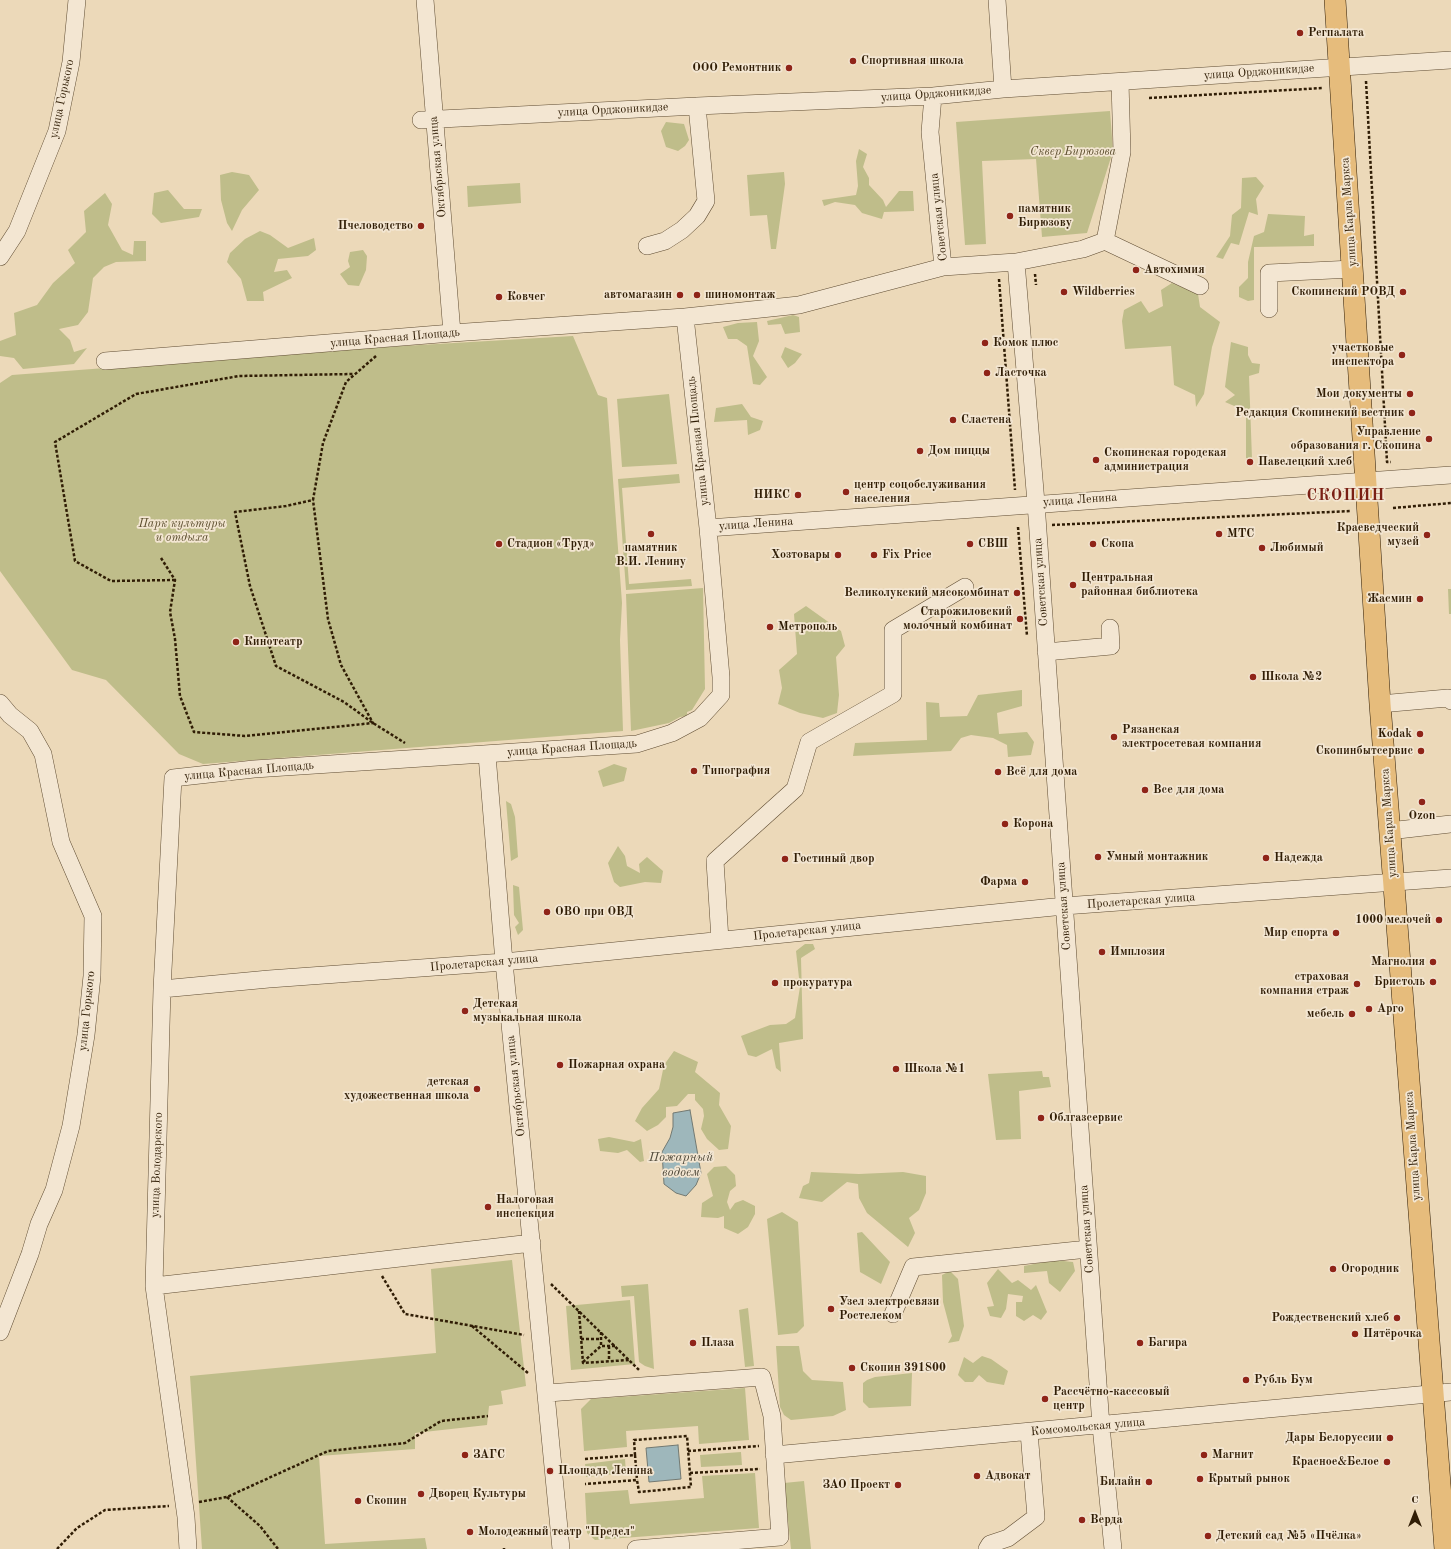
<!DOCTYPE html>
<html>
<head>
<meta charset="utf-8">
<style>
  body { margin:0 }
  #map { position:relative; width:1451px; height:1549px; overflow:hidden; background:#ecd9b9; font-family:"Old Standard TT",serif }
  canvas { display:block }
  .north { position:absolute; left:1395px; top:1493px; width:40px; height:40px; -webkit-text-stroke:3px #f3e6d2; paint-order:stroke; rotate:0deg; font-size:11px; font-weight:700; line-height:16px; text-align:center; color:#301d05 }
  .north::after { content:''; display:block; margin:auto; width:14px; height:18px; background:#301d05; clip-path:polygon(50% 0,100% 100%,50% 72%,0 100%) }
</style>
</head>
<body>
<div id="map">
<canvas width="1451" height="1549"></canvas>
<div class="north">С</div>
</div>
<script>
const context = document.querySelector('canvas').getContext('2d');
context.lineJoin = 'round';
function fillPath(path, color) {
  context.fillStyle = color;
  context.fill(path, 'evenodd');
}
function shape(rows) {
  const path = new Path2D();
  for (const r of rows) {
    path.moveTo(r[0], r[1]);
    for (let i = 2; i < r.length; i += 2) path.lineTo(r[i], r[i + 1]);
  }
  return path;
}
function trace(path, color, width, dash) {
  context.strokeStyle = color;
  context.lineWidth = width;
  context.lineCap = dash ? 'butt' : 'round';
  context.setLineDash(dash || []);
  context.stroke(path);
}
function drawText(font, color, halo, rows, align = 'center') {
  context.font = font + ' "Old Standard TT",serif';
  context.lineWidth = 3.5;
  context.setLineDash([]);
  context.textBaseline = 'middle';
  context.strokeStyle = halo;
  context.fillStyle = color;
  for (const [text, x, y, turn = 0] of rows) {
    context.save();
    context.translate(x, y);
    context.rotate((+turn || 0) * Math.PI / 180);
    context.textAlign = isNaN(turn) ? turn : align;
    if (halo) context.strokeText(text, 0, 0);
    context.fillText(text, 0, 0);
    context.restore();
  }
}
fillPath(shape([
  [1110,111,1113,151,1087,233,1042,237,1036,159,982,161,986,244,965,245,956,122],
  [666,122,684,124,689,140,685,146,678,151,666,147,661,131],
  [859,149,867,154,863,167,869,178,869,185,883,200,886,207,899,191,913,191,914,211,884,212,882,219,862,213,855,205,835,202,824,206,822,200,856,195,858,186,856,161],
  [232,172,249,175,259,190,242,210,232,231,227,223,221,200,220,175],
  [784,172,785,184,776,249,771,249,767,215,750,216,747,175],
  [1256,177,1264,186,1256,199,1258,215,1249,212,1239,245,1231,243,1223,259,1216,257,1230,236,1232,215,1241,208,1242,178],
  [520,183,521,203,468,207,467,186],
  [168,190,184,209,202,209,199,217,161,223,152,214,154,193],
  [105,193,112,204,108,225,122,250,133,255,134,241,146,241,146,261,116,262,104,267,93,278,88,312,78,325,59,329,70,340,74,352,87,348,74,364,23,369,14,358,0,356,0,341,16,335,14,313,37,305,53,283,75,263,68,250,86,232,84,211],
  [1268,214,1305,216,1304,236,1314,234,1314,246,1254,247,1254,300,1248,301,1239,297,1239,287,1248,278,1248,262,1254,236,1264,232],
  [260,231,270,235,288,248,314,238,316,250,308,256,278,259,274,272,287,270,292,278,263,292,264,301,247,301,241,279,227,262,230,253,245,239],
  [363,250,367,256,366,270,359,286,348,285,340,274,350,267,348,261,350,252],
  [1172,283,1198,294,1200,307,1220,322,1212,347,1204,394,1196,407,1195,395,1174,385,1171,346,1125,349,1122,321,1124,310,1141,301,1149,313,1163,306,1161,290],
  [793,315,799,317,800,332,785,334,781,324,768,325,767,321],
  [757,322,759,341,753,356,767,377,760,385,753,384,747,346,737,339,728,339,723,327,738,323],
  [573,336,598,395,607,398,622,603,620,640,623,731,203,764,179,754,106,680,72,670,0,571,0,383,12,375,386,347],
  [1231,342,1248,347,1248,355,1252,363,1260,364,1259,373,1249,376,1252,459,1246,458,1246,411,1225,402,1235,395,1225,387],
  [785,347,802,354,795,363,788,368,781,357],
  [669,394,677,464,622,467,617,399],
  [742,404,751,417,763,421,760,430,748,435,747,420,714,422,716,408],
  [679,474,680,483,622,488,629,584,691,579,692,586,626,590,618,479],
  [703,588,705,689,692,710,687,712,687,716,680,717,669,723,631,731,626,594],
  [1448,589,1451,589,1451,614,1449,614],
  [806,606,841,631,845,646,836,657,839,695,837,713,823,718,800,713,778,704,782,688,779,670,797,654,794,614],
  [1022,690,1022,706,997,713,999,734,1027,732,1034,742,1031,755,1008,757,1007,745,993,738,971,735,961,738,951,751,853,756,855,743,927,740,926,702,939,703,940,717,967,716,978,695],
  [614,764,627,768,624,781,603,787,598,771],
  [506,801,511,804,515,817,518,857,511,861],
  [618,846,625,856,627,866,640,873,639,864,647,857,663,871,661,883,645,882,620,887,614,882,608,863],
  [513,885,519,887,523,930,518,935,515,927,519,923,514,915],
  [805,944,813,944,815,949,801,958,803,1039,779,1043,781,1072,776,1068,772,1049,756,1057,748,1055,741,1036,770,1025,786,1024,795,1018,800,987,796,951],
  [674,1051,698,1062,695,1072,720,1093,719,1105,731,1126,728,1149,719,1150,707,1139,701,1129,704,1116,703,1109,695,1100,695,1094,688,1094,677,1106,666,1107,666,1117,658,1125,647,1131,635,1121,642,1108,659,1089,664,1065],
  [1042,1071,1043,1077,1049,1077,1051,1087,1019,1091,1021,1139,996,1140,988,1074],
  [609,1137,634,1142,641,1139,644,1161,640,1162,627,1150,618,1153,600,1151,598,1139],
  [726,1166,735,1175,736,1186,730,1191,727,1202,730,1210,735,1203,743,1200,755,1206,755,1214,748,1227,738,1234,724,1228,724,1216,718,1218,701,1217,702,1203,713,1196,707,1174,714,1167],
  [811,1172,859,1174,903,1172,926,1176,926,1193,919,1210,909,1218,915,1233,908,1247,867,1213,859,1198,858,1184,847,1182,822,1202,799,1198,803,1186,809,1183],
  [782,1212,798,1222,804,1326,797,1333,778,1335,767,1219],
  [862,1232,890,1262,881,1284,860,1272,857,1233],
  [512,1260,526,1386,501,1391,503,1404,489,1406,487,1425,415,1433,415,1449,319,1456,325,1544,425,1538,427,1549,202,1549,190,1376,436,1353,431,1269],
  [1054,1260,1073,1262,1075,1271,1060,1292,1049,1283,1047,1271,1024,1273,1024,1266],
  [998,1269,1012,1283,1018,1280,1031,1290,1036,1285,1047,1312,1041,1320,1033,1315,1024,1321,1016,1316,1016,1302,1022,1302,1023,1296,1008,1294,1006,1309,1001,1318,990,1316,987,1307,994,1306,987,1283],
  [950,1271,958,1279,964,1326,959,1341,948,1343,952,1336,943,1302,942,1275],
  [648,1284,654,1369,645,1366,639,1362,634,1296,622,1297,621,1286],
  [630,1300,635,1364,571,1370,566,1306],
  [748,1308,754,1366,745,1367,739,1310],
  [776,1346,799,1346,803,1371,812,1380,843,1382,846,1410,833,1416,791,1420,784,1415,780,1407],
  [982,1356,991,1359,1008,1371,1004,1385,987,1382,979,1375,973,1382,965,1382,958,1375,964,1357,973,1363],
  [912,1373,911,1406,869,1408,863,1402,863,1383,867,1380,875,1377],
  [745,1388,749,1440,699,1444,698,1426,626,1431,627,1447,584,1451,581,1409,591,1399],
  [741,1452,742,1465,701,1467,700,1455],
  [625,1459,626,1473,586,1477,585,1464],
  [755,1473,759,1528,595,1540,587,1533,585,1493,628,1490,630,1504,704,1498,702,1476],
  [804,1481,811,1549,791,1549,784,1483]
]), '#bfbd8a');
const water = shape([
  [690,1110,701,1173,696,1185,686,1196,676,1193,664,1184,662,1152,670,1138,673,1127,673,1113,690,1110],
  [678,1445,681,1479,649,1482,646,1448,678,1445]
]);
fillPath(water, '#9eb7bb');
trace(water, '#727972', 1);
const minor = shape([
  [425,0,452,333],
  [997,0,1003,89],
  [933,96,930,132,943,267,1016,262,1083,249,1105,241,1122,152,1120,82],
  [421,120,697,106,933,96,1003,89,1451,60],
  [1105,241,1200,286],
  [647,246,665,241,682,230,697,216,706,201,697,106],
  [0,257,17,231,57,131,71,62,77,0],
  [1016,262,1036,503,1101,1426,1113,1549],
  [1269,309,1269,273,1353,269],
  [105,361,452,333,685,317,799,305,943,267],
  [708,528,1451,475],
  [1046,652,1111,646,1110,628],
  [0,703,10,715,30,731,43,754,61,842,93,916,92,976,86,1035,71,1126,54,1190,39,1224,30,1254,0,1332],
  [1380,704,1448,698,1451,701],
  [487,755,504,962,561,1549],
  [1389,831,1451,824],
  [720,940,715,861,795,789,809,742,893,694,893,630,965,587],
  [162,989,269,979,504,962,1064,906,1451,878],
  [154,1286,532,1243],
  [893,1314,913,1267,1088,1249],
  [548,1393,762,1377,772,1416,780,1537,636,1549],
  [774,1455,1451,1392],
  [188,1549,186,1517,154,1286,162,989,173,778,254,769,637,744,672,733,700,718,721,695,721,677,708,528,685,317],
  [987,1549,990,1544,1008,1538,1036,1517,1029,1432]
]);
const major = shape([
  [1335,0,1380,704,1445,1549]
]);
trace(minor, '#5f4c32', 18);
trace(major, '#301d05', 22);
trace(shape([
  [1366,81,1387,462,1391,462],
  [1149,98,1323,88],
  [1035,274,1036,285],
  [999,279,1015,490],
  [376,356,346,382,323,443,313,500,286,506,235,512,250,586,276,666,344,702,373,723,405,743],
  [1393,508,1451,503],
  [1052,525,1351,511],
  [1018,527,1027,636],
  [161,558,175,580,170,612,175,639,180,696,194,732,245,736,373,723,341,665,328,619,313,500],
  [175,580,111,581,75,561,55,442,136,394,239,376,353,374],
  [382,1276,405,1314,524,1335],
  [551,1284,639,1370],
  [579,1311,583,1363,629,1360],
  [472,1326,528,1373],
  [601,1332,601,1346,616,1346],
  [581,1339,601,1339],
  [609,1346,609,1361],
  [583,1362,601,1346],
  [688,1451,759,1446],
  [635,1455,637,1480],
  [585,1459,635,1455,634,1440,687,1436,691,1487,639,1492,637,1480,585,1484],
  [690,1473,760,1469],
  [227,1497,260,1526,278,1549],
  [199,1502,227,1497,328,1451,405,1443,441,1421,488,1416],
  [504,1548,504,1549],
  [57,1549,77,1528,105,1510,169,1506]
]), '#301d05', 2.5, [3, 2]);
trace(minor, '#f3e6d2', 17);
trace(major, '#e6bc7c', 21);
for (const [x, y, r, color] of [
  [1300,33,4,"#8f2418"],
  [853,61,4,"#8f2418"],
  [789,68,4,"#8f2418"],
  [1010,216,4,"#8f2418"],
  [421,226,4,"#8f2418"],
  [1136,270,4,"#8f2418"],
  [1064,292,4,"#8f2418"],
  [1403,292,4,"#8f2418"],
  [680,295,4,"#8f2418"],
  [697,295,4,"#8f2418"],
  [499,297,4,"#8f2418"],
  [985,343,4,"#8f2418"],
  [1402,355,4,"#8f2418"],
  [987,373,4,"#8f2418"],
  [1410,394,4,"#8f2418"],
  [1412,413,4,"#8f2418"],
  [953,420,4,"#8f2418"],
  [1429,439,4,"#8f2418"],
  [920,451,4,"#8f2418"],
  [1096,460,4,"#8f2418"],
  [1250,462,4,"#8f2418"],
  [846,492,4,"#8f2418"],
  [798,495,4,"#8f2418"],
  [651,534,4,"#8f2418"],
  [1219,534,4,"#8f2418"],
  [1427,535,4,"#8f2418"],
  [499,544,4,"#8f2418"],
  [970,544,4,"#8f2418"],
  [1093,544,4,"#8f2418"],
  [1262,548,4,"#8f2418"],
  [838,555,4,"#8f2418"],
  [874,555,4,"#8f2418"],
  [1073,585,4,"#8f2418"],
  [1017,593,4,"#8f2418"],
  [1420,599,4,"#8f2418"],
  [1020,619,4,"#8f2418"],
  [770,627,4,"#8f2418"],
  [236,642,4,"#8f2418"],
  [1253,677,4,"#8f2418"],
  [1420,734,4,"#8f2418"],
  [1114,737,4,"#8f2418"],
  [1421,751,4,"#8f2418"],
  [694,771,4,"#8f2418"],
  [998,772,4,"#8f2418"],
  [1145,790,4,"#8f2418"],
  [1422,802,4,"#8f2418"],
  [1005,824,4,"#8f2418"],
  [1098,857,4,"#8f2418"],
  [1266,858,4,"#8f2418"],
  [785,859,4,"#8f2418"],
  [1025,882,4,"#8f2418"],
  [547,912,4,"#8f2418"],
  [1439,920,4,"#8f2418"],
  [1336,933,4,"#8f2418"],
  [1102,952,4,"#8f2418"],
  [1433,962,4,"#8f2418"],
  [1433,982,4,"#8f2418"],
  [775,983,4,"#8f2418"],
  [1357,984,4,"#8f2418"],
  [1369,1009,4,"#8f2418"],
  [465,1011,4,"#8f2418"],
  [1352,1014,4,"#8f2418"],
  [560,1065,4,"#8f2418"],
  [896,1069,4,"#8f2418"],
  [477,1089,4,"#8f2418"],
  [1041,1118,4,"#8f2418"],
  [488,1207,4,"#8f2418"],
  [1333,1269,4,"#8f2418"],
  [831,1309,4,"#8f2418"],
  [1397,1318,4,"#8f2418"],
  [1355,1334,4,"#8f2418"],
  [693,1343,4,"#8f2418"],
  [1140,1343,4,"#8f2418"],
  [852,1368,4,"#8f2418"],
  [1246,1380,4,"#8f2418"],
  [1045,1399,4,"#8f2418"],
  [1390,1438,4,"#8f2418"],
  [465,1455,4,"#8f2418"],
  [1204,1455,4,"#8f2418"],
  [1387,1462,4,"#8f2418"],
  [550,1471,4,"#8f2418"],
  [977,1476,4,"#8f2418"],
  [1200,1479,4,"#8f2418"],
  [1149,1482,4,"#8f2418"],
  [898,1485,4,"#8f2418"],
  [421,1494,4,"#8f2418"],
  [358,1501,4,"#8f2418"],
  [1082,1520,4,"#8f2418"],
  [470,1532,4,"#8f2418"],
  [1208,1536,4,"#8f2418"]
]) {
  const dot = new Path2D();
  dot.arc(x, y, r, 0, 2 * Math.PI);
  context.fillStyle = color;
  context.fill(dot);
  trace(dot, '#f3e6d2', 1.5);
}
drawText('bold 12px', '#301d05', '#f3e6d2', [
  ["Регпалата",1308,33],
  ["Спортивная школа",861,61],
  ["ООО Ремонтник",781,68,"right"],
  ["памятник",1018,209],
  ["Бирюзову",1018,223],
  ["Пчеловодство",413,226,"right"],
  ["Автохимия",1144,270],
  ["Wildberries",1072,292],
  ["Скопинский РОВД",1395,292,"right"],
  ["автомагазин",672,295,"right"],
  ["шиномонтаж",705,295],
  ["Ковчег",507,297],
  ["Комок плюс",993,343],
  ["участковые",1394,348,"right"],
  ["инспектора",1394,362,"right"],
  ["Ласточка",995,373],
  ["Мои документы",1402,394,"right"],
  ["Редакция Скопинский вестник",1404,413,"right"],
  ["Сластена",961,420],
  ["Управление",1421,432,"right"],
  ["образования г. Скопина",1421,446,"right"],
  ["Дом пиццы",928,451],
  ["Скопинская городская",1104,453],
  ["администрация",1104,467],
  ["Павелецкий хлеб",1258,462],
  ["центр соцобслуживания",854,485],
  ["населения",854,499],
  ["НИКС",790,495,"right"],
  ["Краеведческий",1419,528,"right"],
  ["музей",1419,542,"right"],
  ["МТС",1227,534],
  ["Стадион «Труд»",507,544],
  ["СВШ",978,544],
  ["Скопа",1101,544],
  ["памятник",651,548,"center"],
  ["В.И. Ленину",651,562,"center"],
  ["Любимый",1270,548],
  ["Хозтовары",830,555,"right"],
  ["Fix Price",882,555],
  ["Центральная",1081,578],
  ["районная библиотека",1081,592],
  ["Великолукский мясокомбинат",1009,593,"right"],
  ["Жасмин",1412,599,"right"],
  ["Старожиловский",1012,612,"right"],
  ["молочный комбинат",1012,626,"right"],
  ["Метрополь",778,627],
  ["Кинотеатр",244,642],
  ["Школа №2",1261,677],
  ["Рязанская",1122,730],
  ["электросетевая компания",1122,744],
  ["Kodak",1412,734,"right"],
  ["Скопинбытсервис",1413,751,"right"],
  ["Типография",702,771],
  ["Всё для дома",1006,772],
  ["Все для дома",1153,790],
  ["Ozon",1422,816,"center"],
  ["Корона",1013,824],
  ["Умный монтажник",1106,857],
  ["Надежда",1274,858],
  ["Гостиный двор",793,859],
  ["Фарма",1017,882,"right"],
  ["ОВО при ОВД",555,912],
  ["1000 мелочей",1431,920,"right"],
  ["Мир спорта",1328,933,"right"],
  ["Имплозия",1110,952],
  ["Магнолия",1425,962,"right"],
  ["страховая",1349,977,"right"],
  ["компания страж",1349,991,"right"],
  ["Бристоль",1425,982,"right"],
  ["прокуратура",783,983],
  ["Детская",473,1004],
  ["музыкальная школа",473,1018],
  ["Арго",1377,1009],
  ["мебель",1344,1014,"right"],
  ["Пожарная охрана",568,1065],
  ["Школа №1",904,1069],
  ["детская",469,1082,"right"],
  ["художественная школа",469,1096,"right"],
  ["Облгазсервис",1049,1118],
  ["Налоговая",496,1200],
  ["инспекция",496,1214],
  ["Огородник",1341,1269],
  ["Узел электросвязи",839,1302],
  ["Ростелеком",839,1316],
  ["Рождественский хлеб",1389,1318,"right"],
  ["Пятёрочка",1363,1334],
  ["Плаза",701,1343],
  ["Багира",1148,1343],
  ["Скопин 391800",860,1368],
  ["Рубль Бум",1254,1380],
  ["Рассчётно-касссовый",1053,1392],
  ["центр",1053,1406],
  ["Дары Белоруссии",1382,1438,"right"],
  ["ЗАГС",473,1455],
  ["Магнит",1212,1455],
  ["Красное&Белое",1379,1462,"right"],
  ["Площадь Ленина",558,1471],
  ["Адвокат",985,1476],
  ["Крытый рынок",1208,1479],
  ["Билайн",1141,1482,"right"],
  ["ЗАО Проект",890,1485,"right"],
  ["Дворец Культуры",429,1494],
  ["Скопин",366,1501],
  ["Верда",1090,1520],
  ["Молодежный театр \"Предел\"",478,1532],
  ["Детский сад №5 «Пчёлка»",1216,1536]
], 'left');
drawText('12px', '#301d05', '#f3e6d2', [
  ["улица Орджоникидзе",1259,72,-4],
  ["улица Орджоникидзе",936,94,-4],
  ["улица Горького",62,99,-78],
  ["улица Орджоникидзе",613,110,-3],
  ["Октябрьская улица",438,167,-95],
  ["улица Карла Маркса",1349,212,-94],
  ["Советская улица",939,217,-96],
  ["улица Красная Площадь",395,338,-5],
  ["улица Красная Площадь",698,441,-96],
  ["улица Ленина",1080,500,-4],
  ["улица Ленина",756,524,-4],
  ["Советская улица",1041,582,-94],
  ["улица Красная Площадь",572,748,-4],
  ["улица Красная Площадь",249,771,-5],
  ["улица Карла Маркса",1389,823,-94],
  ["Пролетарская улица",1141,901,-4],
  ["Советская улица",1064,906,-94],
  ["Пролетарская улица",807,931,-6],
  ["Пролетарская улица",484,963,-5],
  ["улица Горького",87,1011,-84],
  ["Октябрьская улица",516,1086,-96],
  ["улица Карла Маркса",1413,1146,-94],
  ["улица Володарского",157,1165,-88],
  ["Советская улица",1087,1229,-94],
  ["Комсомольская улица",1088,1427,-5]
]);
drawText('italic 12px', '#5b4d2d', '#f3e6d2', [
  ["Сквер Бирюзова",1073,152],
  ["Парк культуры",182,524],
  ["и отдыха",182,538]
]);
drawText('italic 13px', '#514b3c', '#f3e6d2', [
  ["Пожарный",681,1158],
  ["водоем",681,1173]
]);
context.letterSpacing = '1px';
drawText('bold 16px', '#7a1f14', '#f3e6d2', [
  ["СКОПИН",1346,496]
]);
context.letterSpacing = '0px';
</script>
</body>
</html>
